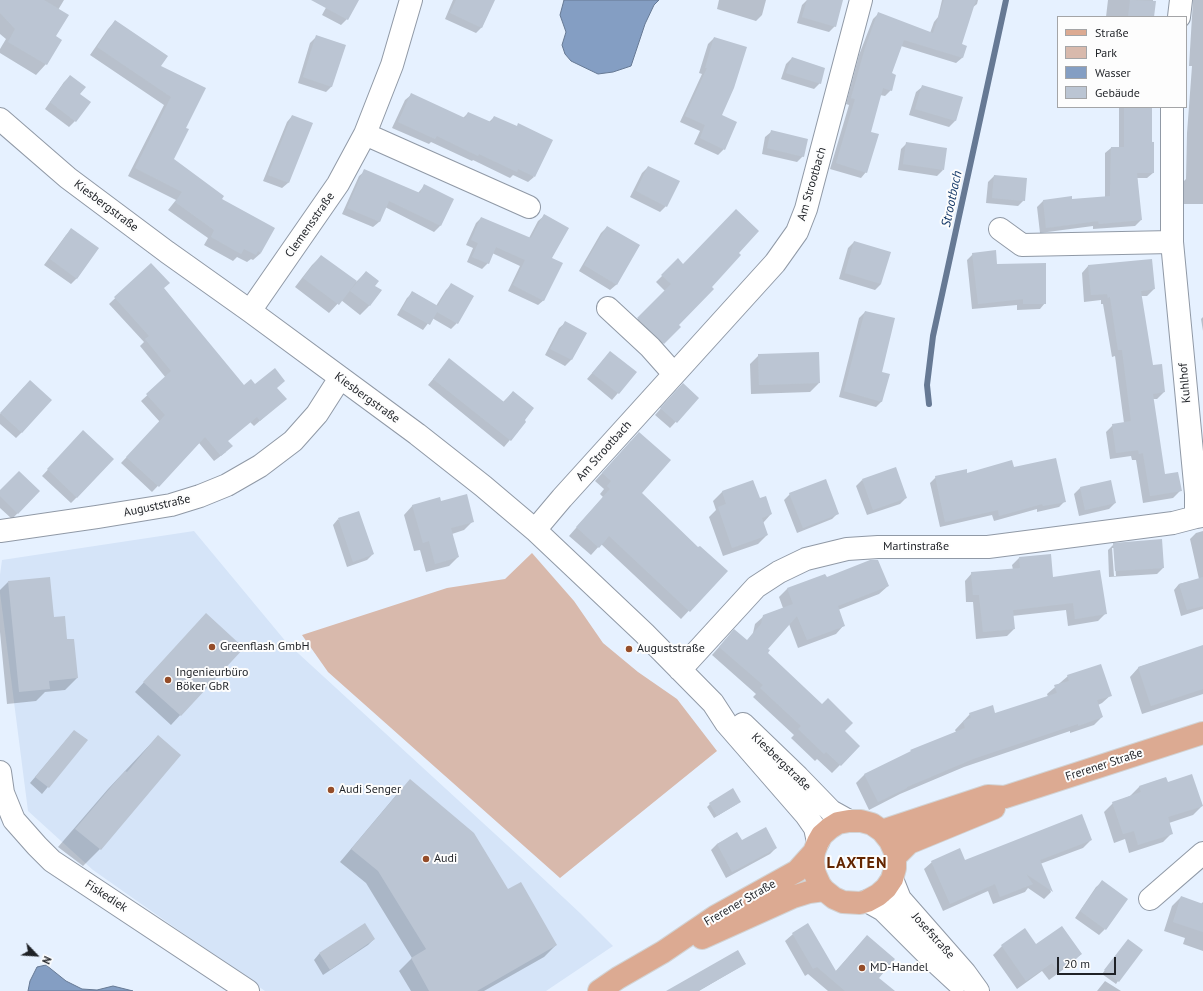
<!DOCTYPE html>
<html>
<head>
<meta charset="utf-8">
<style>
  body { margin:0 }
  #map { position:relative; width:1203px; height:991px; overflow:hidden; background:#e6f1ff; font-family:"PT Sans",sans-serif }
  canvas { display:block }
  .legend { position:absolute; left:1057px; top:16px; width:130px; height:92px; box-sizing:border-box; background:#fdfdfd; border:1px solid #a4a5a7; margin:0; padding:5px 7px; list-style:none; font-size:12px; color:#1f2227 }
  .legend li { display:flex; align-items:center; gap:8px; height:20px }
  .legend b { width:20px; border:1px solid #a4a5a7 }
  .north { position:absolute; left:16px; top:935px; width:40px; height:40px; -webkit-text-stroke:3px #fdfdfd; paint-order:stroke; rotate:115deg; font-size:11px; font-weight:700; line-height:16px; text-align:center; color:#1f2227 }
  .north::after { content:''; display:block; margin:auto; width:14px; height:18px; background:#1f2227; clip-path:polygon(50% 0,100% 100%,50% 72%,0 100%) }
  .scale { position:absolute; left:1057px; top:957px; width:59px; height:18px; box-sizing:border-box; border:2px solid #1f2227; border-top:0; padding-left:5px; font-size:12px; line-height:14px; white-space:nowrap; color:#1f2227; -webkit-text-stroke:3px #fdfdfd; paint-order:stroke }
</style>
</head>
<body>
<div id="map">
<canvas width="1203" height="991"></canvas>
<ul class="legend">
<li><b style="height:5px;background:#dcaa92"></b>Straße</li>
<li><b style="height:11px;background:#d8b9ac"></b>Park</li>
<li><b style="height:11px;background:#849ec3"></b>Wasser</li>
<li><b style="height:11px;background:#bbc5d3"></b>Gebäude</li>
</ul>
<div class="north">N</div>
<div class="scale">20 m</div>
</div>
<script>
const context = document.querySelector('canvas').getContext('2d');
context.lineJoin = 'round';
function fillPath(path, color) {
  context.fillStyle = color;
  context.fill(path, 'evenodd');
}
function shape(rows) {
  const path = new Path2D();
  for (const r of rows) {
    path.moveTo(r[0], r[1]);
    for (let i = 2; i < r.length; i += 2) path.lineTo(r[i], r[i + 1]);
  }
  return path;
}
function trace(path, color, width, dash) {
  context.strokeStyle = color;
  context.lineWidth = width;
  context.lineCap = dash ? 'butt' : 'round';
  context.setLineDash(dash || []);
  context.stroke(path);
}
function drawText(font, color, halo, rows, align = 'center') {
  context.font = font + ' "PT Sans",sans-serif';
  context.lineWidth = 4;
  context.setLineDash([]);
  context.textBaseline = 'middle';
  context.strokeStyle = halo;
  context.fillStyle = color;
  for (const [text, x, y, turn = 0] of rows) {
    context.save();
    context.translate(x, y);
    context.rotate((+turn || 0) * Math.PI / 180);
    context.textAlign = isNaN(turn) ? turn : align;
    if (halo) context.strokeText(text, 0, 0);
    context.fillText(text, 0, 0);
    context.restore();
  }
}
fillPath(shape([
  [194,531,287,643,519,856,580,913,613,946,546,991,265,991,93,870,28,811,0,593,0,575,2,560]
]), '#d5e4f8');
fillPath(shape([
  [532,553,574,601,603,643,638,672,677,699,717,751,560,878,328,672,302,635,447,588,505,579]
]), '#d8b9ac');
const water = shape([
  [564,0,659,0,654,5,645,24,631,66,613,72,598,74,571,61,565,54,562,45,566,32,560,15,564,0],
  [46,965,66,981,82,989,97,990,113,986,133,991,28,991,30,981,37,967,46,965]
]);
fillPath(water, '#849ec3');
trace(water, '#667994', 1);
fillPath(shape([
  [0,0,64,0,58,10,55,36,46,64,36,75,0,53,0,49,6,39,0,34],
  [325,0,348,0,347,19,341,25,322,15,329,2],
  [453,0,494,0,482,27,476,33,445,19],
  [719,0,766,0,762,15,756,21,717,9],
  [807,0,842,0,835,26,829,32,797,23,802,5],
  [942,0,978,0,977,4,972,8,961,45,962,58,956,63,901,46,890,74,891,90,885,96,880,95,870,133,866,172,861,178,830,169,849,105,846,104,859,55,873,19,879,13,930,33,934,22,938,17],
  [1108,0,1153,0,1153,17,1106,17],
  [1193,0,1203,0,1203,204,1184,204,1184,181,1186,179,1187,133,1192,66,1189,66],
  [115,21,159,66,185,128,172,159,221,199,261,253,253,260,251,259,247,262,237,257,233,261,204,245,208,238,168,210,176,200,128,176,164,105,90,55,108,29],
  [316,37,332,86,326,92,298,83,310,43],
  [714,38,724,149,718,155,694,144,700,131,680,122,702,74,699,73,708,44],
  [792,58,820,83,814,89,781,79,786,64],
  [70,76,79,94,75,121,69,127,45,109,64,82],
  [922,87,962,98,955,121,949,127,909,115,916,92],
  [411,95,463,118,468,113,489,122,494,117,534,177,528,182,513,175,510,178,473,160,472,161,431,142,429,144,392,128,405,100],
  [1119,107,1151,107,1153,173,1147,178,1137,178,1141,220,1135,226,1093,229,1093,226,1040,233,1037,207,1043,201,1071,198,1071,201,1105,198,1105,153,1111,148,1119,148],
  [292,116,288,183,282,188,263,181,287,122],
  [771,132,803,156,797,162,762,154,765,137],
  [907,143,943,170,937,176,898,170,901,149],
  [648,167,666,206,660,212,630,197,642,173],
  [365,171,418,193,424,186,453,199,440,226,434,232,385,207,379,222,373,227,342,214,359,176],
  [994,176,1024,200,1018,206,986,203,988,182],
  [544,216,551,258,544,300,538,305,508,291,520,266,492,253,488,263,482,269,467,262,473,248,466,245,476,223,481,218,529,238,538,221],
  [607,227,638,245,616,285,610,290,579,271,601,233],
  [71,230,77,278,71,284,44,265,66,235],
  [854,242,881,284,875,290,839,279,848,248],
  [973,254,996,265,1045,303,1040,309,1017,310,1017,305,972,309,967,260],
  [321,256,356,282,366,272,374,286,381,291,369,306,360,315,341,300,329,313,295,287,312,265],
  [678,260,683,265,677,325,679,327,657,349,632,325,665,291,656,282],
  [151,264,163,288,244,386,255,386,276,388,285,399,254,426,250,422,227,441,226,452,214,461,199,443,152,492,121,463,160,422,141,401,166,378,140,346,144,342,109,304],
  [1088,266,1154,289,1147,296,1141,296,1152,366,1164,392,1157,399,1153,399,1164,475,1180,491,1173,498,1143,503,1136,460,1132,460,1131,456,1110,459,1106,432,1113,425,1124,423,1115,356,1112,357,1103,304,1101,304,1101,300,1084,302,1082,273],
  [452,284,457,323,451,329,432,318,423,330,397,315,407,298,413,292,436,306,446,290],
  [865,312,881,372,882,401,876,407,839,397,859,318],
  [1203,317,1203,331,1201,319],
  [565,323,585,333,571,360,565,366,545,355,559,328],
  [610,352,635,373,612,400,587,379],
  [759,355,819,383,810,392,751,394,750,364],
  [449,360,503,402,513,392,525,422,504,447,428,385],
  [24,387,22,432,16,438,0,424,0,414],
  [677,390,698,398,670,428,655,415],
  [77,438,77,497,71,503,42,476],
  [631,441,641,493,698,549,726,571,681,619,601,544,591,555,569,536,603,497,600,494,604,489,595,481],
  [1013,469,1065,501,1059,507,1037,512,1037,509,994,521,992,515,940,527,930,483,936,477],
  [862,480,906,498,900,504,867,515,856,486],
  [753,481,759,499,771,514,763,523,767,535,758,544,723,556,709,517,716,510,713,501,722,492],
  [1080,488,1115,503,1109,509,1079,516,1074,494],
  [39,491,12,519,0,508,0,492],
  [790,494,838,513,832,519,797,533,784,500],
  [440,502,473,521,464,530,452,534,458,557,449,566,426,572,420,550,414,551,404,515,413,505],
  [338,519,373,554,367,560,347,567,333,525],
  [1203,531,1203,609,1181,616,1174,590,1179,584,1199,579,1190,539,1196,533],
  [1114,544,1163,568,1157,574,1109,577,1108,550],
  [1112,548,1114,548,1116,576,1114,576],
  [1019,558,1052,578,1105,614,1098,621,1068,626,1066,610,1012,616,1014,629,1007,636,976,639,973,602,966,602,965,581,972,573,1013,570,1012,565],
  [824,575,826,579,888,586,879,594,838,610,844,625,836,634,798,648,789,624,767,649,766,653,822,705,844,731,859,746,832,773,817,759,815,761,791,738,794,735,753,697,756,694,712,655,726,639,747,641,753,633,755,624,764,616,783,608,779,597,787,589],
  [8,582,53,618,66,640,77,678,65,690,45,692,36,701,7,704,0,632,0,590],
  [197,624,242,648,171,725,135,692],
  [1203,646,1203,694,1142,714,1130,677,1139,667],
  [1068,676,1111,695,1102,703,1098,705,1102,717,1094,725,1070,733,1070,731,964,767,900,794,869,810,856,783,864,775,956,732,955,730,970,714,995,715,1048,697,1047,694],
  [74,731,87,740,42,794,30,783],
  [158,736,100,849,83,866,58,847,108,789],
  [1166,778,1167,783,1202,806,1193,815,1169,823,1172,833,1163,842,1129,853,1125,839,1114,843,1104,812,1113,803,1130,796,1139,787],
  [410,781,556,945,544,957,484,991,411,991,399,971,412,958,366,883,340,862,398,793],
  [710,804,737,804,714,818,707,807],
  [737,834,741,842,776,848,770,854,726,878,711,850,717,844],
  [1091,840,1083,848,1040,864,1051,892,1044,899,1028,888,1025,892,993,904,988,891,943,911,924,869,932,862,965,861],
  [1102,882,1105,929,1099,935,1075,918,1096,887],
  [1181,897,1201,904,1203,902,1203,951,1183,944,1185,938,1164,931,1172,906],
  [793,934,835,972,867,936,878,978,893,991,828,991,808,974,805,976,785,941],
  [374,939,368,945,323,975,314,960,319,954],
  [1126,943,1118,981,1116,984,1102,974],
  [1036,945,1081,954,1072,963,1049,980,1042,971,1017,989,993,955,1002,946],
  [745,964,699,991,668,991],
  [1105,981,1121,991,1097,991]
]), '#0003');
trace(shape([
  [929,404,927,385,933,336,1006,0]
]), '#667994', 6);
fillPath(shape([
  [0,0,44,0,69,15,56,36,62,40,47,65,8,42,15,29,0,13],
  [311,0,359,0,348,20],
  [456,0,495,0,482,28,450,13],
  [807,0,843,0,836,27,802,17],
  [944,0,976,0,962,44,967,46,963,58,904,40,892,73,896,75,892,91,883,88,871,132,879,134,867,173,836,163,855,99,851,98,865,48,878,12,933,33],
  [1130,0,1156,1,1154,17,1128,17],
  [115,20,168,56,161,66,206,88,186,128,189,129,174,159,224,196,222,199,275,228,261,253,258,251,256,255,244,249,241,254,211,237,214,230,175,202,182,192,135,168,171,97,97,47],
  [316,35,346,45,332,87,303,77],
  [714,37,747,47,734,88,722,115,737,122,725,150,700,138,705,125,685,116,707,68,705,68],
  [792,57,825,68,821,84,786,73],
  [70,75,86,87,80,94,91,102,76,122,50,102],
  [922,85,963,97,956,121,915,109],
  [411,93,465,118,468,112,491,122,494,116,517,126,518,123,553,140,535,177,518,169,517,172,479,154,478,156,437,136,435,139,398,122],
  [1124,107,1152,107,1152,142,1154,142,1154,173,1137,173,1142,220,1099,224,1098,221,1046,228,1043,200,1072,196,1072,199,1110,196,1111,147,1124,147],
  [292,115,313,123,289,183,268,175],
  [771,130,808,139,804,157,767,148],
  [906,142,947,148,944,170,903,164],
  [648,166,680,181,667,207,636,191],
  [364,169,420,193,424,184,454,199,441,226,389,201,380,222,347,208],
  [994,175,1027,178,1025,201,992,198],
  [736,209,759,231,739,253,741,255,712,287,714,289,679,325,681,327,664,344,637,318,671,284,661,275,678,258,683,264],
  [544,214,569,228,552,258,563,263,544,301,513,285,525,260,496,247,489,264,472,257,478,243,471,240,481,217,531,238],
  [607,226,640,245,617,285,584,265],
  [71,228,99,248,77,279,50,259],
  [854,241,891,252,881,284,845,273],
  [996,250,997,264,1046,263,1046,304,1023,304,1023,299,978,304,972,253],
  [321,255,357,281,339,305,303,278],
  [1152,259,1155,289,1141,291,1153,365,1162,364,1165,392,1153,394,1165,474,1178,472,1182,491,1150,496,1143,453,1139,454,1138,450,1116,453,1112,424,1131,421,1122,350,1118,350,1110,297,1108,298,1107,294,1091,295,1088,265],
  [151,263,170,283,164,288,244,385,251,379,255,384,275,368,285,381,277,388,287,399,260,421,257,417,228,441,233,446,221,456,205,437,159,487,126,457,165,415,146,394,171,371,145,339,149,336,114,297],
  [366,271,379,281,375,286,382,290,370,306,350,291],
  [451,283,474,296,458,324,437,312,430,325,402,309,412,291,438,306],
  [865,311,895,318,882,372,890,374,882,402,844,391],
  [565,321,587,333,572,360,550,349],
  [610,351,637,372,619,394,592,373],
  [819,352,820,383,759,385,758,354],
  [449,358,504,402,513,391,534,408,525,420,526,422,511,441,433,379],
  [30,380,52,400,22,433,0,413],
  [683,383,699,398,677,423,660,408],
  [83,430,114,459,77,498,47,469],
  [639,432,671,460,642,493,698,547,700,546,728,571,690,612,609,536,599,548,576,527,610,489,607,486,611,481,602,473],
  [1056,458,1066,502,1043,506,1042,504,999,516,998,510,945,522,935,476,967,469,967,473,1012,460,1014,467],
  [896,467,907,498,873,510,862,479],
  [19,471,40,491,18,514,0,496,0,490],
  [826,479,839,514,803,528,789,493],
  [753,480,760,498,766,496,772,514,762,518,768,535,732,548,718,507,726,504,722,491],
  [1111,480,1116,503,1085,510,1080,487],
  [467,494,474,522,451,528,459,557,435,564,429,541,423,543,412,505,440,497,441,501],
  [359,511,374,554,353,562,338,518],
  [1162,539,1164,568,1115,571,1113,543],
  [1051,554,1053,577,1100,570,1107,614,1075,619,1073,603,1013,610,1015,629,983,632,979,595,973,595,971,572,1020,568,1019,557],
  [870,560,878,560,889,586,838,606,845,626,807,640,797,616,768,649,770,650,768,653,822,704,828,698,853,723,845,731,860,746,841,766,826,752,824,754,798,729,801,726,760,688,763,685,719,647,734,629,747,640,761,624,763,615,793,604,787,588,825,574,827,577],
  [50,577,54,617,65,616,67,639,74,639,78,678,49,681,50,689,19,692,8,581],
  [1203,577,1203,606,1187,610,1179,584],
  [206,613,244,648,181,716,143,682],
  [1203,645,1203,689,1151,706,1138,667],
  [1101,664,1112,696,1097,700,1103,717,1078,726,1078,724,973,759,907,787,907,788,878,802,864,774,911,751,910,750,965,728,963,721,971,718,969,713,993,705,995,713,1057,693,1054,685,1069,681,1067,675],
  [74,730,88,740,49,788,35,777],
  [158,735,181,755,101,850,75,829,116,781,125,771,127,772],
  [1192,774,1203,806,1168,817,1173,834,1138,845,1134,831,1123,834,1112,802,1141,792,1139,786,1166,777,1168,782],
  [410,779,474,833,508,889,521,882,557,945,477,991,429,991,411,958,426,949,378,871,351,849],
  [733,788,741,802,717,816,709,803],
  [1082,814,1092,840,1040,860,1053,892,1026,874,1033,884,1000,897,995,884,950,904,931,861,960,848,965,860],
  [766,827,777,848,732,872,717,844,737,832,742,840],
  [1102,880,1128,899,1106,930,1080,911],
  [1181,896,1203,904,1203,932,1173,922],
  [365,923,375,939,330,970,319,953],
  [808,923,836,971,867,935,895,959,879,978,895,991,845,991,817,967,813,969,792,933],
  [1062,926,1082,954,1058,971,1052,963,1026,981,1001,945,1025,928,1036,944],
  [1128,939,1143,950,1119,982,1104,970],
  [738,950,746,964,698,991,666,991]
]), '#bbc5d3');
const minor = shape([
  [1179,17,1181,0],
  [1172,107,1172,242,1196,494,1196,517,1203,516],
  [0,119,68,178,167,252,250,311,417,434,483,486,535,530,644,633,713,703,726,723,806,815,815,828,818,842],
  [365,134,529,207],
  [1000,229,1022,245,1172,242],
  [608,308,650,347,674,374],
  [250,311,338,184,365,134,392,65,411,0],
  [535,530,562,498,775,263,797,232,806,209,861,0],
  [0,531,97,517,171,505,200,496,227,485,260,466,293,441,317,414,340,378],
  [680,670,756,587,779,572,806,559,847,549,878,547,988,547,1173,523,1196,517],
  [743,724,798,777,831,811,849,821],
  [0,772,3,793,14,820,37,846,52,861,248,991],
  [892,879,900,899,965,973,978,991],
  [1150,899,1203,853],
  [867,901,883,910,931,958,957,982]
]);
const major = shape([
  [882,831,988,796,1005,797,1203,733],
  [895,857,909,843,994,808],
  [702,938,793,897,809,892,824,890],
  [599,991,618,978,663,952,716,916,797,871,814,852,818,842,822,835,830,828,838,823,849,821,861,821,872,824,882,831,890,841,895,852,895,868,892,879,886,888,878,895,867,901,860,903,843,902,834,898,824,890,820,885,815,874,813,862,814,852]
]);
trace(minor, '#9099a6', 24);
trace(major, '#d2d3d4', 24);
trace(minor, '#fff', 22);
trace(major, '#dcaa92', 22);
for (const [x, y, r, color] of [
  [212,647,4,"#954d29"],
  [629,649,4,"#954d29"],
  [168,680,4,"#954d29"],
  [331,790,4,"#954d29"],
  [426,859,4,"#954d29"],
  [862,968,4,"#954d29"]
]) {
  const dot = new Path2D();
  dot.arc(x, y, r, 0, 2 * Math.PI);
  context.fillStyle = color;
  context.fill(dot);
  trace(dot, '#fdfdfd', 1.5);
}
drawText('12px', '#1f2227', '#fdfdfd', [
  ["Am Strootbach",812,184,-74],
  ["Kiesbergstraße",106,206,37],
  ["Clemensstraße",310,225,-55],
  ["Kuhlhof",1185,383,-95],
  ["Kiesbergstraße",367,398,36],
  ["Am Strootbach",604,451,-48],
  ["Auguststraße",157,506,-12],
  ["Martinstraße",916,547],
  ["Kiesbergstraße",781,762,44],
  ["Frerener Straße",1104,765,-18],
  ["Fiskediek",106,896,33],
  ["Frerener Straße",740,903,-30],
  ["Josefstraße",933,936,48]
]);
drawText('12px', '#1f2227', '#fdfdfd', [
  ["Greenflash GmbH",220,647],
  ["Auguststraße",637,649],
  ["Ingenieurbüro",176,673],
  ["Böker GbR",176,687],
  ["Audi Senger",339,790],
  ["Audi",434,859],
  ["MD-Handel",870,968]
], 'left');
drawText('italic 13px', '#163a69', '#fdfdfd', [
  ["Strootbach",952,199,-78]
]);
context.letterSpacing = '1px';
drawText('bold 16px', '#632500', '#fdfdfd', [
  ["LAXTEN",857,863]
]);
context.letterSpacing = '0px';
</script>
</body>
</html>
